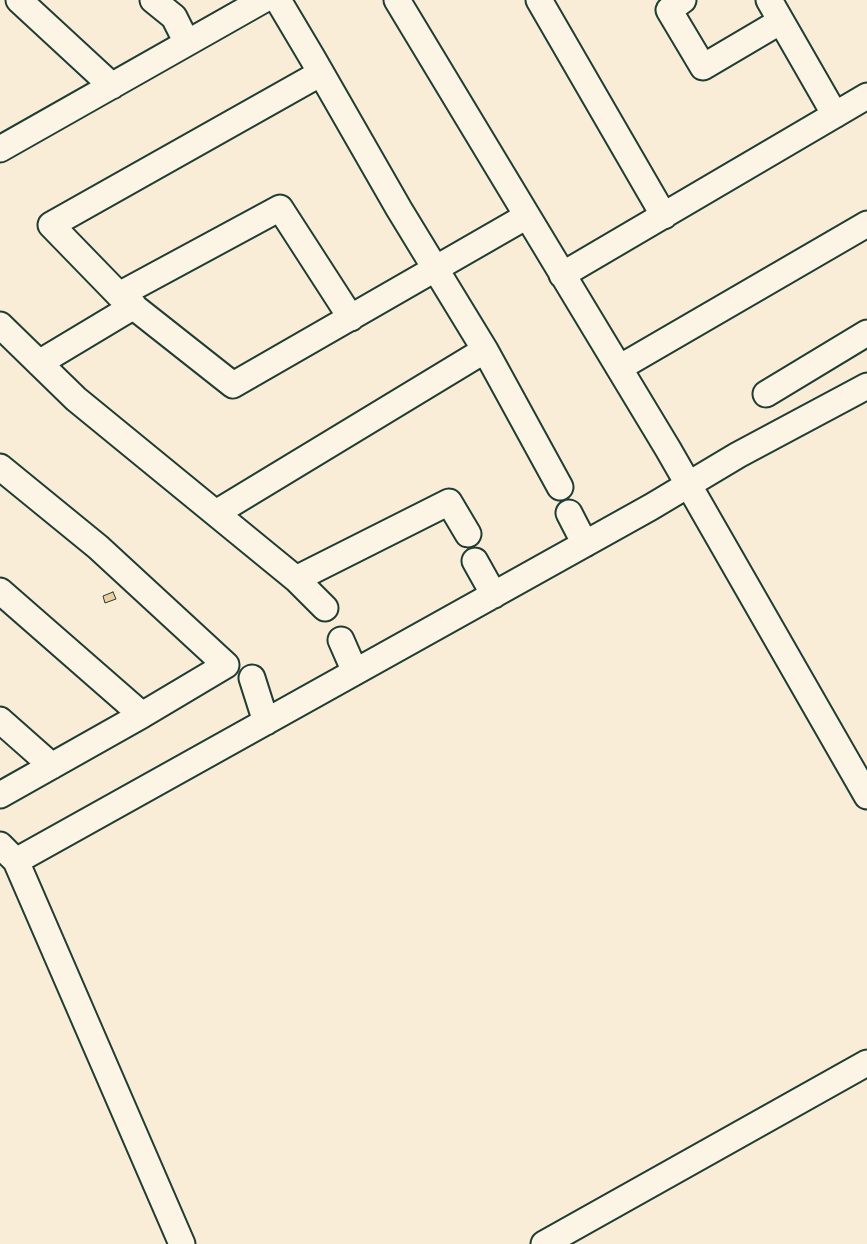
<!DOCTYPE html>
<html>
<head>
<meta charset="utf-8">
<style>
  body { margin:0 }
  canvas { display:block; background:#f9edd7 }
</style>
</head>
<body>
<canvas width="867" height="1244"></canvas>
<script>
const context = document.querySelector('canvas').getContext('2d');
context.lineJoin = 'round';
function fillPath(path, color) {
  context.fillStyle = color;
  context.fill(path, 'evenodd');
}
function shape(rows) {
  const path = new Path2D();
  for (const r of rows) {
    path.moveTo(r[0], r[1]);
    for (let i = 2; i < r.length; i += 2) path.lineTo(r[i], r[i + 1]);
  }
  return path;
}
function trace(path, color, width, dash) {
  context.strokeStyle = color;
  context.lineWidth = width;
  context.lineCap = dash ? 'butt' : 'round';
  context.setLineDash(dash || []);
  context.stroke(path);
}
const building = shape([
  [113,592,116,599,105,603,103,596,113,592]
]);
fillPath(building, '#eecda0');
trace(building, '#1f3d34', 1);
const minor = shape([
  [19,0,112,86],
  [153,0,174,17,187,43],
  [278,0,313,59,399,209,485,350,560,487],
  [397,0,668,449,867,796],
  [539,0,664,216],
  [683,0,669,10,703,67,781,21],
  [769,0,835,115],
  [321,73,51,225,119,295,280,208,351,318],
  [0,149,263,0],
  [562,275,867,96],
  [119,295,233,385,527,216],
  [0,325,76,399,296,579,325,608],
  [39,363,134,306],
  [619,368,867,224],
  [766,394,867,333],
  [0,467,98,547,226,665,142,715,0,795],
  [216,513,485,350],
  [569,513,585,544],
  [475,561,494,595],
  [296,579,449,502,468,534],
  [0,591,142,715],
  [341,640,355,672],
  [252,678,266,722],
  [0,720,52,766],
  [0,845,16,861,182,1244],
  [16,861,651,507,738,455,867,386],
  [544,1244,867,1063]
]);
trace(minor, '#1f3d34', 29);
trace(minor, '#fcf5e5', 25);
</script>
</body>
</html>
